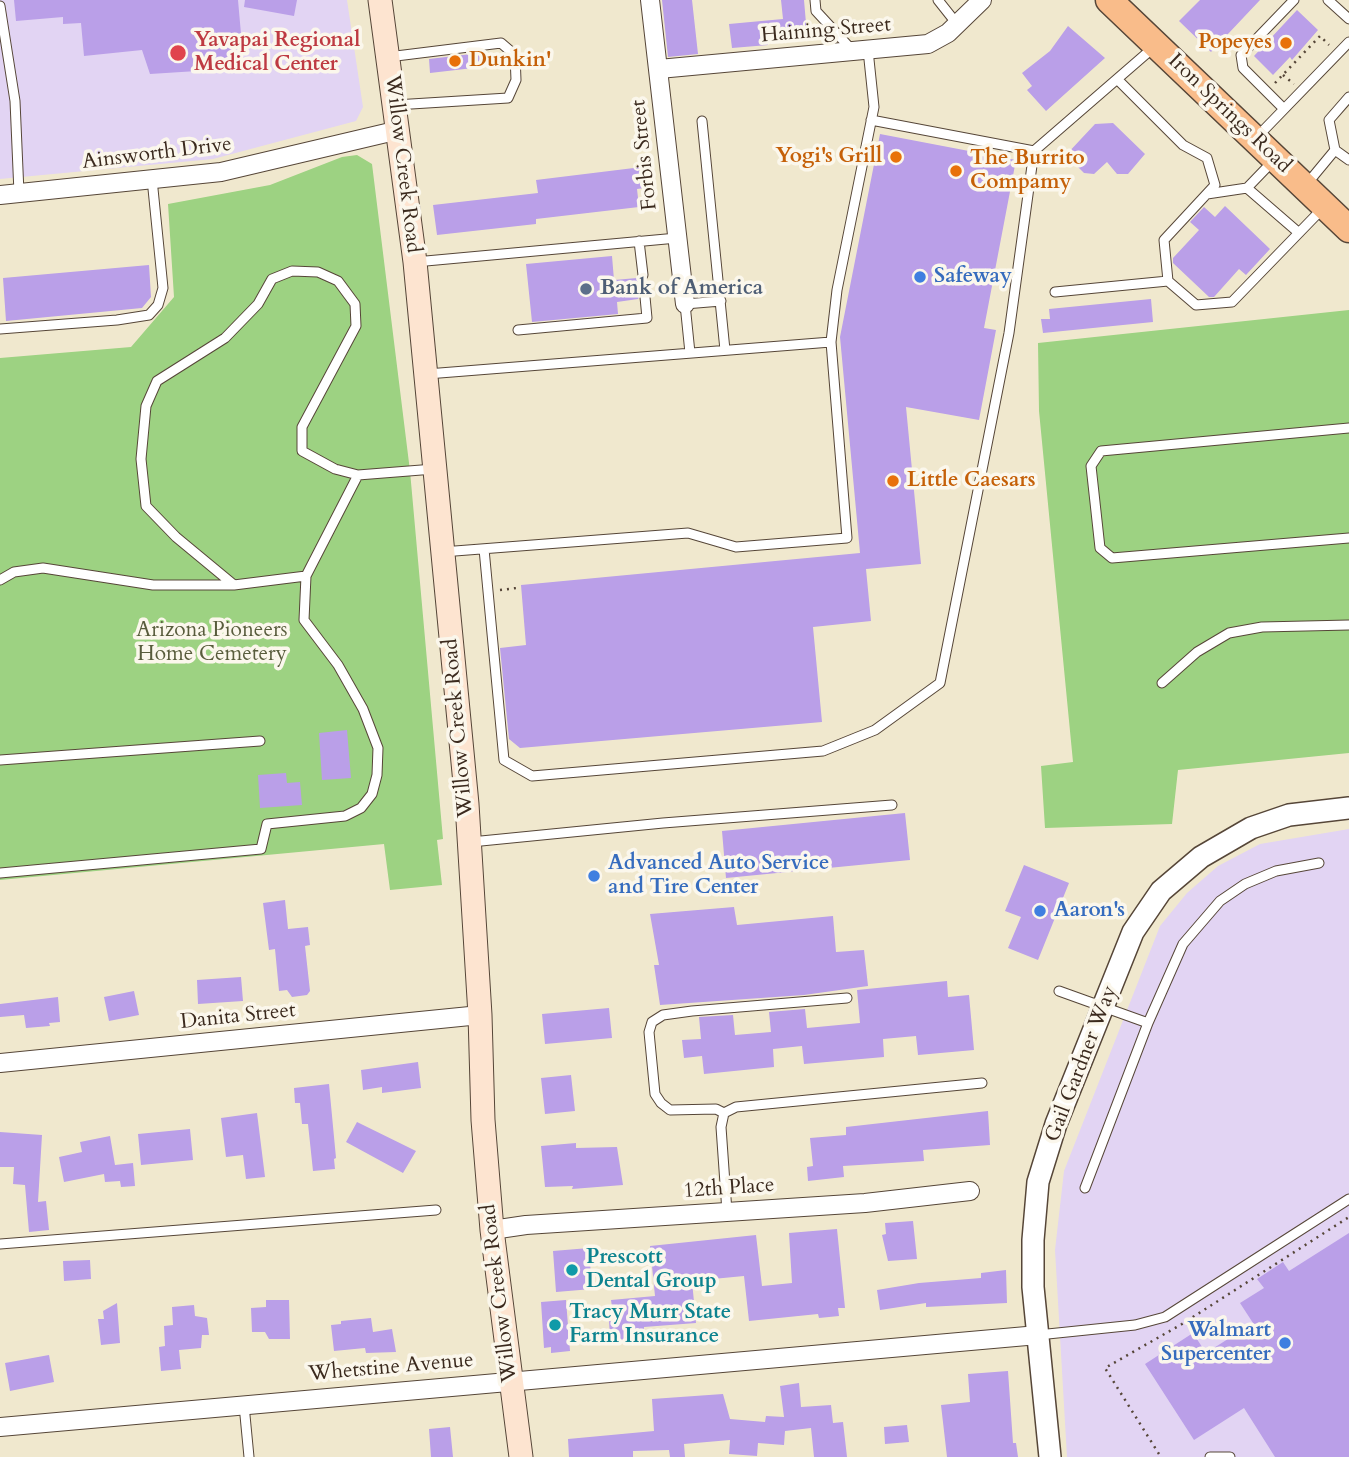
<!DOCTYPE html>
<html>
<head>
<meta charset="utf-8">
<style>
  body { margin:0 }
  canvas { display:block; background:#f0e8ce }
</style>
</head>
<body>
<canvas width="1349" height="1457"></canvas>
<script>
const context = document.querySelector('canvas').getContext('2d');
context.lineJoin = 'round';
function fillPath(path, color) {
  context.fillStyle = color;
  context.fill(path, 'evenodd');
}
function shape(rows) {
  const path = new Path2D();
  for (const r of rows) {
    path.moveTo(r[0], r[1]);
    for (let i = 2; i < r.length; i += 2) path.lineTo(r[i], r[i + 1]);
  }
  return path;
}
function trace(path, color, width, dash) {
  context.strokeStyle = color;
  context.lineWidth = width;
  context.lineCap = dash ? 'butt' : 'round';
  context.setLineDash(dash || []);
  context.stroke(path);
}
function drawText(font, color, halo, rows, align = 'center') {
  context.font = font + ' Cardo,serif';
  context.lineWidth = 7;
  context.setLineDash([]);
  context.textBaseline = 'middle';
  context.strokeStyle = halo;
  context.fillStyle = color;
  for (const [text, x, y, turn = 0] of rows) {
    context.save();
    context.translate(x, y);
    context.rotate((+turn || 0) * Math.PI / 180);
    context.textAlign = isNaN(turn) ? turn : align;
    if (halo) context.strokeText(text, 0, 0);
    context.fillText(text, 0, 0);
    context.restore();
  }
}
fillPath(shape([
  [0,0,347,0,363,107,356,121,213,159,0,179],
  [1349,829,1349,1457,1067,1457,1055,1250,1064,1171,1160,926,1187,893,1218,866,1260,844]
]), '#e2d4f3');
fillPath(shape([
  [357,155,372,164,410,471,443,839,437,840,442,885,390,890,384,844,0,880,0,358,131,347,174,297,168,204,270,185,342,157],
  [1349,310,1349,753,1178,770,1172,824,1045,828,1041,766,1073,762,1039,411,1038,343]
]), '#9dd282');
fillPath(shape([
  [14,0,238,0,244,68,150,74,142,50,84,56,81,23,63,24,63,17,16,21],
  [245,0,297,0,294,16,244,7],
  [662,0,692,0,698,54,668,57],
  [781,0,804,0,807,35,767,39,768,45,732,48,729,24,783,19],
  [1200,0,1260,0,1211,52,1179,21],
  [1297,10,1318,30,1292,60,1290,57,1273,75,1254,56],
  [1068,26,1105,58,1046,111,1027,90,1032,86,1022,73,1050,51],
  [480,53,482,67,430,73,429,59],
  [1113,123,1145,154,1128,174,1117,174,1107,162,1094,174,1084,173,1066,155,1095,124],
  [880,134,1016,160,984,328,996,330,979,420,906,407,921,564,866,569,871,621,813,627,822,722,520,748,509,739,500,648,526,645,521,585,860,553,840,337],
  [642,167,651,174,652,187,637,189,639,207,536,219,536,224,437,235,433,205,538,193,536,180],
  [1225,206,1270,249,1246,275,1239,269,1214,297,1209,297,1173,263,1173,258,1199,230,1190,222,1204,207,1215,217],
  [612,256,614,280,637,278,643,282,644,290,638,299,617,302,618,314,532,322,526,264],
  [149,265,151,297,142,308,6,321,3,278],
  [1151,299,1153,322,1043,333,1041,319,1050,319,1049,309],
  [347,730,351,778,322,780,319,733],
  [286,773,287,783,300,782,302,805,260,808,258,775],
  [905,813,910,860,726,878,722,831],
  [1024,865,1069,883,1038,960,1008,948,1021,917,1005,911],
  [285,900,288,929,308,927,310,945,305,946,310,991,307,995,292,997,287,990,279,991,275,949,269,950,263,903],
  [734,907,737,925,833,916,836,952,864,950,868,986,804,995,660,1005,654,965,659,965,650,914],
  [241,977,243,1001,198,1004,197,980],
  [947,981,948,997,969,995,974,1050,918,1055,916,1036,883,1039,884,1057,804,1064,802,1046,773,1049,774,1067,704,1074,702,1056,684,1058,682,1040,701,1039,699,1017,733,1015,735,1035,771,1032,769,1012,805,1009,807,1028,860,1023,857,990],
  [134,991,139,1015,109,1021,104,997],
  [58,997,60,1022,49,1023,50,1026,26,1028,24,1015,0,1017,0,1004],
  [609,1008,612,1038,545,1044,542,1014],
  [418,1062,421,1088,382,1093,382,1087,363,1090,361,1070],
  [571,1075,575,1111,545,1114,541,1078],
  [329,1084,336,1158,334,1159,335,1169,313,1171,308,1124,302,1124,300,1103,295,1103,294,1088],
  [988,1111,990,1145,923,1150,924,1161,843,1166,844,1177,808,1181,807,1167,813,1166,810,1138,846,1135,846,1127],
  [257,1113,265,1177,246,1179,243,1155,226,1157,221,1118],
  [357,1122,416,1151,403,1173,346,1142],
  [190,1129,193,1160,141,1165,138,1134],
  [0,1132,42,1135,38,1202,46,1201,49,1230,29,1232,25,1185,13,1184,14,1167,0,1167],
  [110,1136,115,1165,133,1163,135,1186,121,1187,120,1181,105,1182,104,1174,64,1182,59,1157,82,1152,80,1142],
  [576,1143,576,1148,617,1147,623,1185,572,1189,573,1186,545,1187,541,1146],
  [913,1221,917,1259,888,1261,882,1235,886,1234,885,1223],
  [837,1229,845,1308,838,1308,839,1316,819,1318,818,1314,749,1321,744,1276,692,1281,696,1323,644,1327,644,1333,639,1333,639,1339,619,1341,618,1336,610,1337,609,1321,614,1321,611,1300,655,1296,650,1246,756,1235,762,1286,792,1283,789,1233],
  [1349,1233,1349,1457,1275,1457,1244,1408,1194,1440,1145,1364,1193,1333,1206,1353,1253,1323,1240,1303,1264,1288,1257,1279,1283,1262,1289,1271],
  [589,1248,592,1289,556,1292,553,1251],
  [90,1260,91,1279,64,1281,63,1261],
  [1006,1270,1007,1303,926,1307,926,1303,880,1310,877,1290,919,1283,981,1278,981,1273],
  [266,1300,289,1300,290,1339,269,1339,265,1332,252,1332,251,1308,266,1307],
  [566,1300,570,1351,551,1353,551,1347,544,1348,541,1302],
  [117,1303,120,1343,101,1345,98,1319,104,1319,103,1311],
  [194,1305,195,1316,207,1318,209,1335,202,1335,201,1348,179,1350,181,1369,161,1371,159,1347,165,1346,164,1326,173,1325,172,1307],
  [371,1318,373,1332,392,1329,396,1352,366,1353,365,1348,334,1351,331,1325,341,1324,341,1321],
  [49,1355,54,1382,10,1391,5,1363],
  [1008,1371,1013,1443,1016,1443,1018,1457,947,1457,941,1405,970,1402,968,1374],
  [799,1383,801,1407,831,1405,833,1423,843,1422,847,1457,814,1457,811,1428,785,1431,784,1445,758,1443,757,1456,729,1454,730,1440,684,1444,685,1457,670,1457,669,1450,633,1451,633,1457,569,1457,568,1439,654,1431,652,1399,723,1394,730,1419,765,1422,766,1416,784,1417,780,1386],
  [907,1425,909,1442,885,1444,884,1427],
  [450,1427,453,1457,431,1457,429,1429]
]), '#ba9fe8');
const service = shape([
  [815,0,816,11,852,50],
  [938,0,957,24],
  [1328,0,1349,19],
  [0,6,15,101,19,193],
  [388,57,501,43,515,55,516,80,508,98,395,105],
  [1117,79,1183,145,1207,158,1215,185,1164,240,1168,281],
  [1349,97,1329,120,1335,150,1349,160],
  [1284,109,1243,68,1241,55,1294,0],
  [702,121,725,350],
  [1258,136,1349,42],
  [1034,151,1154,47],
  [1306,185,1335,150],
  [1247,188,1299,233],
  [1207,194,1247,188,1274,160],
  [639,241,643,275],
  [415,262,677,238],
  [1055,292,1168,281,1196,305,1232,302,1324,207],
  [0,329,117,320,149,315,158,305,163,288,152,179],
  [518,330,647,318,645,297],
  [690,353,685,304,721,301],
  [427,374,831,342],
  [1349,428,1101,451,1091,466,1100,548,1112,558,1349,538],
  [484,549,504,760,532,776,823,751,875,730,940,683,1009,333,1034,151,871,120],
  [442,552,688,533,736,547,847,538,831,342,837,290,874,107,868,50],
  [0,580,14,572,43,568,153,585,234,585,306,576],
  [234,585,176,537,146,506,141,459,146,406,157,381,225,338,258,304,272,279,292,271,318,272,338,281,355,304,356,326,302,427,302,451,335,469,358,475],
  [1162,683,1197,652,1229,633,1262,627,1349,625],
  [0,760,260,741],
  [471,842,663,823,892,805],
  [0,873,261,849,267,824,345,816,361,808,372,794,377,775,378,748,363,709,338,665,304,620,306,576,358,475,434,469],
  [1059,991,1148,1023],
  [724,1113,716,1109,670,1110,661,1103,655,1094,649,1032,652,1022,663,1015,692,1011,847,998],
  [1085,1188,1148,1023,1183,944,1220,901,1245,884,1276,871,1319,863],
  [727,1212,721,1127,724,1113,736,1107,982,1083],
  [0,1244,436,1210],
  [1038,1335,1135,1325,1165,1317,1349,1199],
  [244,1405,249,1457],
  [1210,1457,1230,1457]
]);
const minor = shape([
  [650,0,685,304],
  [659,69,928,44,948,33,982,0],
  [0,195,221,172,399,130],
  [0,1063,480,1015],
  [492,1230,526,1225,865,1203,970,1191],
  [0,1427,1038,1335]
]);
const tertiary = shape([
  [1050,1457,1033,1287,1033,1240,1038,1182,1056,1124,1133,932,1161,891,1201,857,1251,828,1289,815,1349,808]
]);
const secondary = shape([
  [380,0,415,262,467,804,480,1015,483,1120,492,1230,521,1457]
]);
const primary = shape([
  [1109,0,1349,229]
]);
trace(service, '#564638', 11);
trace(minor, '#564638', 20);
trace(tertiary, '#564638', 24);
trace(secondary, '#564638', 25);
trace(primary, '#564638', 29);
trace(shape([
  [1283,75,1294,84],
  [1275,83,1320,36,1329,45],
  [500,590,517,588],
  [1159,1454,1105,1368,1182,1324,1349,1217]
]), '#564638', 2.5, [2, 5]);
trace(service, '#fff', 9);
trace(minor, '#fff', 18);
trace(tertiary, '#fff', 21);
trace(secondary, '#fde4d0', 23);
trace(primary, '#f9bc8a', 26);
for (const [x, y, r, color] of [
  [1286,43,7,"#e8710a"],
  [178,53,9,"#e0444e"],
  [455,61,7,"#e8710a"],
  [896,157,7,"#e8710a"],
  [956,171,7,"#e8710a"],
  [920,277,7,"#3f7fe0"],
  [586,289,7,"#5c6f8a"],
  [893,481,7,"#e8710a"],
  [594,876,7,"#3f7fe0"],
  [1040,911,7,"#3f7fe0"],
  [572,1270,7,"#0f9aa8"],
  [555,1325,7,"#0f9aa8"],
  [1285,1343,7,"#3f7fe0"]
]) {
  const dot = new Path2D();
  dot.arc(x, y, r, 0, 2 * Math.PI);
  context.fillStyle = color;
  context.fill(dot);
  trace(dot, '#fbf7ec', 2.5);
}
drawText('21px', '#3b2a1e', '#fbf7ec', [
  ["Haining Street",826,31,-5],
  ["Iron Springs Road",1229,114,44],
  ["Ainsworth Drive",157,154,-7],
  ["Forbis Street",645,155,-96],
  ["Willow Creek Road",402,164,83],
  ["Willow Creek Road",459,728,-95],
  ["Danita Street",238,1017,-6],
  ["Gail Gardner Way",1082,1064,-69],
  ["12th Place",729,1189,-4],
  ["Willow Creek Road",500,1293,-97],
  ["Whetstine Avenue",391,1368,-5]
]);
drawText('bold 21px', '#be3a42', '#fbf7ec', [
  ["Yavapai Regional",194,41],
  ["Medical Center",194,65]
], 'left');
drawText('bold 21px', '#c56008', '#fbf7ec', [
  ["Popeyes",1272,43,"right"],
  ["Dunkin'",469,61],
  ["Yogi's Grill",882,157,"right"],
  ["The Burrito",970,159],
  ["Compamy",970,183],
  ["Little Caesars",907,481]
], 'left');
drawText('bold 21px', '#366cbe', '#fbf7ec', [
  ["Safeway",934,277],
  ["Advanced Auto Service",608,864],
  ["and Tire Center",608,888],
  ["Aaron's",1054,911],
  ["Walmart",1271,1331,"right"],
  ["Supercenter",1271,1355,"right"]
], 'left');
drawText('bold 21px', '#4e5e75', '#fbf7ec', [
  ["Bank of America",600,289]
], 'left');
drawText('21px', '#585c3c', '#fbf7ec', [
  ["Arizona Pioneers",212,631],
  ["Home Cemetery",212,655]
]);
drawText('bold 21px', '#0d838f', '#fbf7ec', [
  ["Prescott",586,1258],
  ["Dental Group",586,1282],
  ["Tracy Murr State",569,1313],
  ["Farm Insurance",569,1337]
], 'left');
</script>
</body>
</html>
